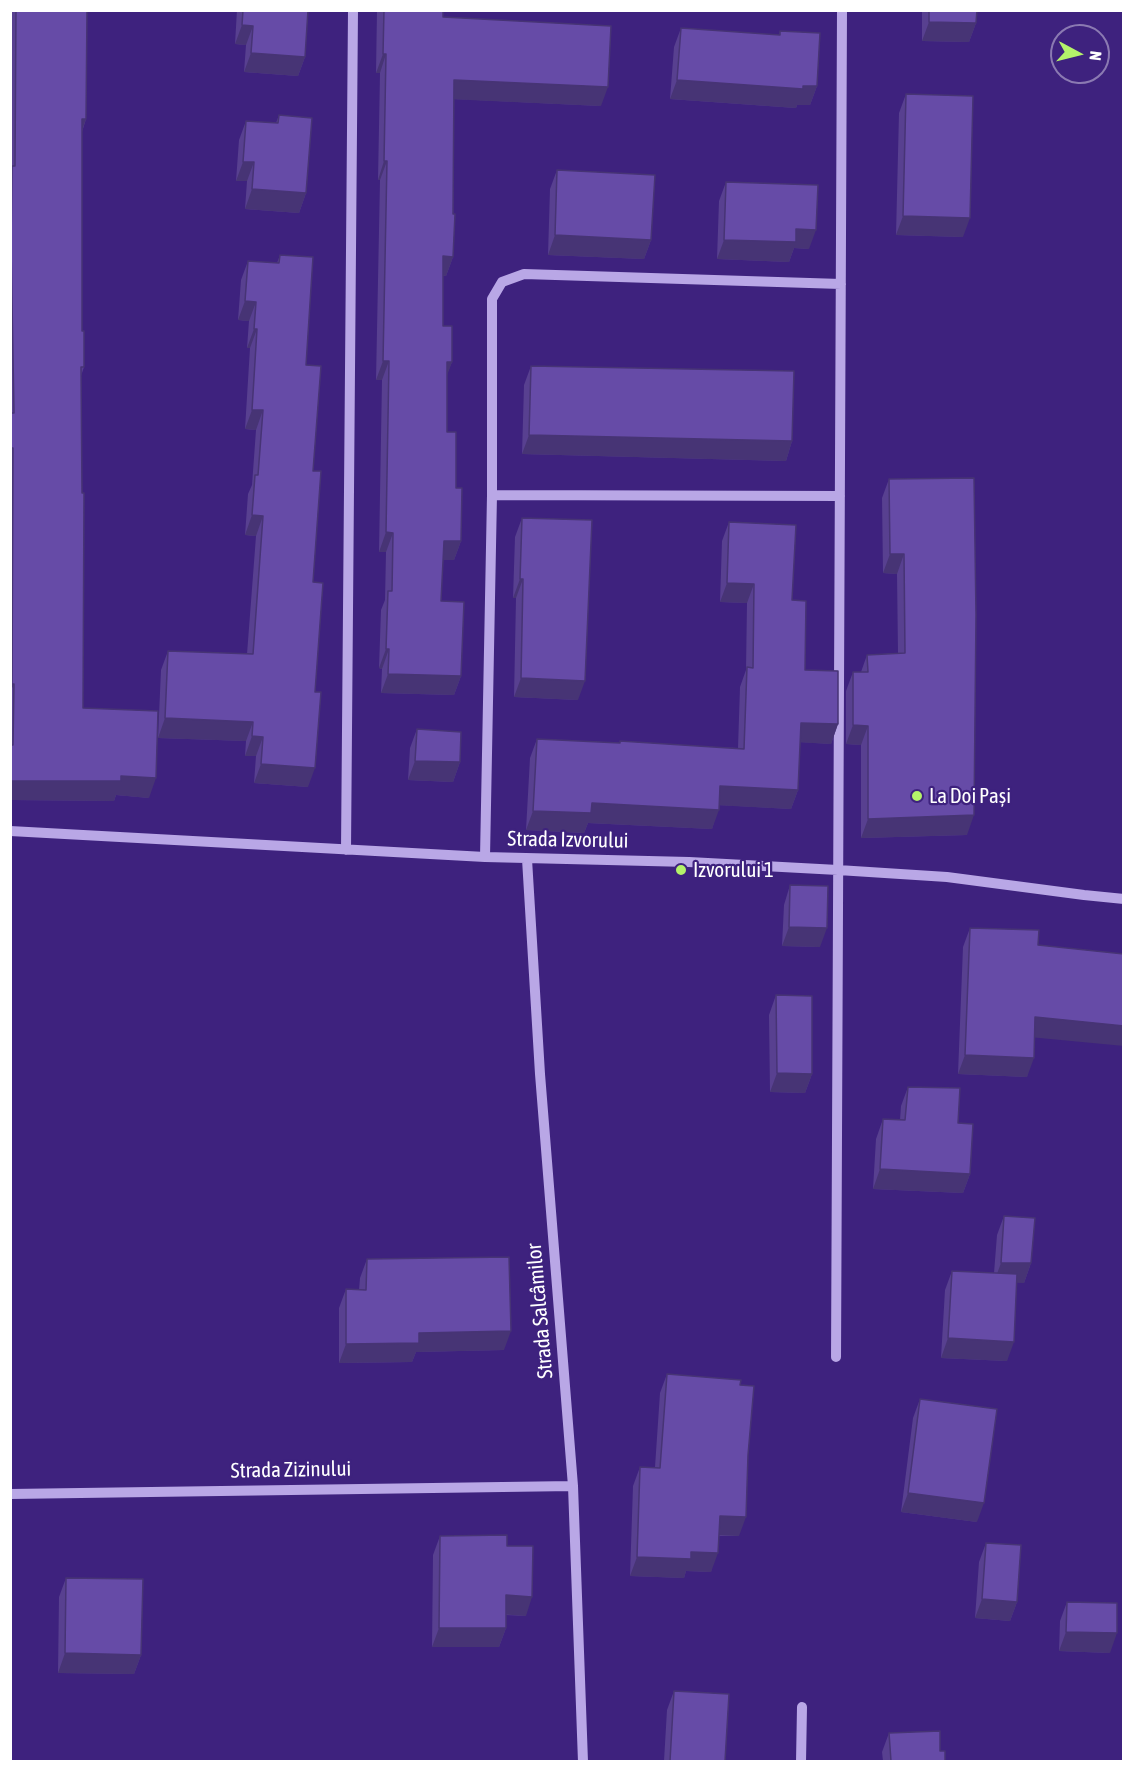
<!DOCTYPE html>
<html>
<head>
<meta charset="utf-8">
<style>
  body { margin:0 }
  #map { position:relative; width:1134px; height:1772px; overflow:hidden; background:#3e227e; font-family:"Asap Condensed",sans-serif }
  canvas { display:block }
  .frame { position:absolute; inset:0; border:12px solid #fff; pointer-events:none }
  .north { position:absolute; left:1050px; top:24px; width:60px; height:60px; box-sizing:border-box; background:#3e227e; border:2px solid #8b7ab2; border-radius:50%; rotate:97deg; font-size:16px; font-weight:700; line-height:24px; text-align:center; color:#fff }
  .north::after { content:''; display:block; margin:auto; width:21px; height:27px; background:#b4f26a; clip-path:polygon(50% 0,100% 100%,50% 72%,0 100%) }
</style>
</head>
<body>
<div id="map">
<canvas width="1134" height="1772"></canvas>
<div class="frame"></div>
<div class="north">N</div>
</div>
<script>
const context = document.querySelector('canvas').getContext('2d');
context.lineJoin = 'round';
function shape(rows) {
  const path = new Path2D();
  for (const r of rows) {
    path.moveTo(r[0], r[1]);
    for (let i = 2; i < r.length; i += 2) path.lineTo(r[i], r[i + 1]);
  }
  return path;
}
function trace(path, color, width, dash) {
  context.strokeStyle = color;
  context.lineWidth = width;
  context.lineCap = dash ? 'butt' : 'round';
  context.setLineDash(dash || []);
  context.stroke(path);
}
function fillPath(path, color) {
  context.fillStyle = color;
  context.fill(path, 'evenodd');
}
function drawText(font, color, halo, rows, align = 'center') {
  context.font = font + ' "Asap Condensed",sans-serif';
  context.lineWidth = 4.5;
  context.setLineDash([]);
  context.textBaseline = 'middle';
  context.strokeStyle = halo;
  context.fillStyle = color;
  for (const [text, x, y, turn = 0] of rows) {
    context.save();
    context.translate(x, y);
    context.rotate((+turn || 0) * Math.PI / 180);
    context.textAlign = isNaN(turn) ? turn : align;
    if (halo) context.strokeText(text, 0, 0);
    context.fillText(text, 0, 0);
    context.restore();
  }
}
trace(shape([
  [492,495,492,299,502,282,524,274,841,284],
  [10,831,485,857,689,862,838,870,947,877,1084,895,1124,899],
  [346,850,353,10],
  [485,857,492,495,840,496],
  [527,859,540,1074,573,1486,583,1762],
  [836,1357,842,10],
  [10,1494,573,1486],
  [801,1762,802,1707]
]), '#b9a7e6', 10);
fillPath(shape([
  [10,10,87,10,86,119,82,132,82,331,84,367,81,376,83,708,149,798,116,795,114,801,10,800],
  [237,10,308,10,305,57,298,76,244,72,246,45,235,44],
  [377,10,443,10,443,17,601,106,454,99,453,257,446,276,443,276,443,326,452,362,447,374,447,432,456,488,461,541,454,560,443,560,441,601,461,676,454,695,381,693,382,669,379,668,381,610,385,600,386,552,379,552,382,380,376,380,380,180,378,180,380,73,376,73],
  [922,10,977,10,976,23,969,42,922,41],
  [681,28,779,35,780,31,817,86,810,105,797,105,796,108,670,99,674,47],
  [906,94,963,237,896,235,899,113],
  [279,115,306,193,299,213,245,209,247,181,236,181,239,140,246,121,276,123],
  [557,170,651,240,644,259,548,255,550,189],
  [726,182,809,249,794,248,789,262,717,259,719,201],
  [280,255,306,365,313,471,313,582,308,787,254,783,256,756,245,756,246,741,158,738,161,670,168,651,247,654,256,536,245,535,248,494,252,485,256,430,245,429,250,348,247,348,249,321,238,320,241,280,248,261,277,263],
  [531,366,792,441,786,461,522,454,524,385],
  [889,479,967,835,861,838,861,745,846,744,846,691,853,672,861,672,867,655,898,653,897,574,883,573,882,498],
  [522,518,578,700,514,697,516,598,513,598,515,537],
  [729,522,792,600,805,670,838,724,831,744,800,742,798,790,791,809,719,805,712,829,588,823,584,833,526,830,530,758,537,739,738,748,740,687,746,670,747,603,720,602,722,541],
  [417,729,460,762,453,782,408,780,410,748],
  [790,885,820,947,782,946,784,905],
  [970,928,1038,945,1035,1037,1027,1077,958,1074,963,947],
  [776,995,812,1074,805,1093,770,1092,769,1015],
  [908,1087,958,1123,970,1174,963,1193,873,1189,876,1139,883,1119,900,1120,901,1106],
  [1004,1216,1031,1263,1024,1283,1017,1282,1007,1361,941,1358,945,1290,952,1271,994,1273,997,1235],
  [367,1259,504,1350,416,1352,412,1362,339,1363,339,1308,346,1289,359,1290,360,1278],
  [667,1374,740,1385,739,1536,719,1536,711,1572,686,1571,684,1578,630,1576,633,1486,640,1467,655,1467,660,1393],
  [920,1399,977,1522,901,1512,913,1418],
  [440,1536,507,1546,526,1616,506,1615,506,1628,499,1647,432,1647,433,1555],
  [986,1543,1017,1602,1010,1621,975,1618,979,1562],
  [66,1578,141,1655,134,1674,58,1673,59,1597],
  [1067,1602,1110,1653,1059,1651,1060,1621],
  [674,1691,725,1761,664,1761,667,1710],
  [889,1733,940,1751,945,1761,883,1761,882,1752]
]), '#584090');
fillPath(shape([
  [929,22,976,23,969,42,922,41],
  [242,25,253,26,246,45,235,44],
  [251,53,305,57,298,76,244,72],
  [383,54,386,54,380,73,376,73],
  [454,80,608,87,601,106,447,99],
  [677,80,803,86,817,86,810,105,797,105,796,108,670,99],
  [82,119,86,119,79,139],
  [384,161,387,161,380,180,378,180],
  [243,162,254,162,247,181,236,181],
  [252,189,306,193,299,213,245,209],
  [903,216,970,218,963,237,896,235],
  [796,229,816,230,809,249,794,248,789,262,717,259,724,240],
  [555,235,651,240,644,259,548,255],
  [443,256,453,257,446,276,436,275],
  [245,301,256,302,249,321,238,320],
  [254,329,257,329,250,348,247,348],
  [383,361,389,361,382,380,376,380],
  [447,362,452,362,445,381],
  [252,410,263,410,256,430,245,429],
  [529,435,792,441,786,461,522,454],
  [252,515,263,516,256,536,245,535],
  [386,532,393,533,386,552,379,552],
  [444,541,461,541,454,560,437,560],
  [890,554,904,554,897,574,883,573],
  [520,579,523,579,516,598,513,598],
  [727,583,754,584,747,603,720,602],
  [386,649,389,649,382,669,379,668],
  [388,674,461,676,454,695,381,693],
  [521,678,585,681,578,700,514,697],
  [12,684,14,684,10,693,10,688],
  [165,718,253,722,246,741,158,738],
  [801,723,838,724,831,744,794,742],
  [853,725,868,726,861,745,846,744],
  [252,736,263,737,256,756,245,756],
  [415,761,460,762,453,782,408,780],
  [261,764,315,768,308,787,254,783],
  [121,776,156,778,149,798,116,795,114,801,10,800,10,781],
  [720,786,798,790,791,809,713,805],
  [592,803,719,810,712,829,588,823,584,833,526,830,533,811],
  [974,815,967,835,861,838,868,819],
  [789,927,827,928,820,947,782,946],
  [1035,1017,1124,1026,1124,1046,1029,1037],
  [965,1055,1034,1058,1027,1077,958,1074],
  [777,1073,812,1074,805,1093,770,1092],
  [880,1169,970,1174,963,1193,873,1189],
  [1001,1263,1031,1263,1024,1283,994,1282],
  [511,1331,504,1350,416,1352,412,1362,339,1363,346,1344,419,1333],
  [948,1338,1014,1342,1007,1361,941,1358],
  [908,1493,984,1503,977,1522,901,1512],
  [720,1516,746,1517,739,1536,713,1535],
  [691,1552,718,1553,711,1572,686,1571,684,1578,630,1576,637,1557],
  [506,1595,532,1597,526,1616,499,1614],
  [982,1599,1017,1602,1010,1621,975,1618],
  [439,1628,506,1628,499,1647,432,1647],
  [1066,1632,1117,1633,1110,1653,1059,1651],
  [65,1653,141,1655,134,1674,58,1673]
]), '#473475');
const building = shape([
  [16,10,87,10,86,119,82,119,82,331,84,331,84,367,81,367,82,493,84,493,83,708,158,711,156,778,121,776,121,781,10,781,10,745,13,745,14,684,12,684,13,448,11,448,10,413,14,413,11,246,12,166,15,166,16,10],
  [243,10,308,10,305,57,251,53,253,26,242,25,243,10],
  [384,10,443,10,443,17,611,26,608,87,454,80,453,214,455,214,453,257,443,256,443,326,452,326,452,362,447,362,447,432,456,432,456,488,462,488,461,541,444,541,441,601,464,602,461,676,388,674,389,649,386,649,388,591,392,591,393,533,386,532,389,361,383,361,387,161,384,161,386,54,383,54,384,10],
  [929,10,977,10,976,23,929,22,929,10],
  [681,28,780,35,780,31,820,33,817,86,803,86,803,89,677,80,681,28],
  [906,94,973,96,970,218,903,216,906,94],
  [279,115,312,118,306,193,252,189,254,162,243,162,246,121,278,123,279,115],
  [557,170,655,175,651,240,555,235,557,170],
  [726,182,818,185,816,230,796,229,796,242,724,240,726,182],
  [280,255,313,257,306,365,321,366,313,471,321,471,313,582,323,583,315,692,321,692,315,768,261,764,263,737,252,736,253,722,165,718,168,651,253,654,263,516,252,515,255,475,258,475,263,410,252,410,257,329,254,329,256,302,245,301,248,261,279,263,280,255],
  [531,366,794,371,792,441,529,435,531,366],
  [974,478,976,615,974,815,868,819,868,726,853,725,853,672,868,672,867,655,905,653,904,554,890,554,889,479,974,478],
  [522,518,592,520,585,681,521,678,523,579,520,579,522,518],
  [729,522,796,525,792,600,806,601,805,670,838,671,838,724,801,723,798,790,720,786,719,810,592,803,591,813,533,811,537,739,620,743,620,741,744,749,747,667,753,668,754,584,727,583,729,522],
  [417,729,461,732,460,762,415,761,417,729],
  [790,885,828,886,827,928,789,927,790,885],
  [970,928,1039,930,1038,945,1124,954,1124,1026,1035,1017,1034,1058,965,1055,970,928],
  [776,995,812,996,812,1074,777,1073,776,995],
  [908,1087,960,1088,958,1123,973,1124,970,1174,880,1169,883,1119,905,1120,908,1087],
  [1004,1216,1035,1218,1031,1263,1001,1263,1004,1216],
  [509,1257,511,1331,419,1333,419,1343,346,1344,346,1289,366,1290,367,1259,509,1257],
  [952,1271,1017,1274,1014,1342,948,1338,952,1271],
  [667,1374,741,1380,740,1385,754,1386,748,1455,746,1517,720,1516,718,1553,691,1552,691,1559,637,1557,640,1467,660,1468,667,1374],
  [920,1399,997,1409,984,1503,908,1493,920,1399],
  [507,1535,507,1546,533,1546,532,1597,506,1595,506,1628,439,1628,440,1536,507,1535],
  [986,1543,1021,1545,1017,1602,982,1599,986,1543],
  [66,1578,143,1579,141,1655,65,1653,66,1578],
  [1067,1602,1117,1603,1117,1633,1066,1632,1067,1602],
  [674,1691,729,1694,725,1761,670,1761,674,1691],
  [940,1731,940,1751,945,1751,945,1761,891,1761,889,1733,940,1731]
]);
fillPath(building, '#664ba7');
trace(building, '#473475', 1.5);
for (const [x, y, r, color] of [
  [917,796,6,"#b4f26a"],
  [681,870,6,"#b4f26a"]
]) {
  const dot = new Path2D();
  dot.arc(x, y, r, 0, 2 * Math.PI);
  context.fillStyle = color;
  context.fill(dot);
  trace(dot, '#3e227e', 2);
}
drawText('21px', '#fff', '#3e227e', [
  ["La Doi Pași",929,796],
  ["Izvorului 1",693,870]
], 'left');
drawText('21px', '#fff', '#3e227e', [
  ["Strada Izvorului",568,840,1],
  ["Strada Salcâmilor",540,1311,-95],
  ["Strada Zizinului",291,1470,-1]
]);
</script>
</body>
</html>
